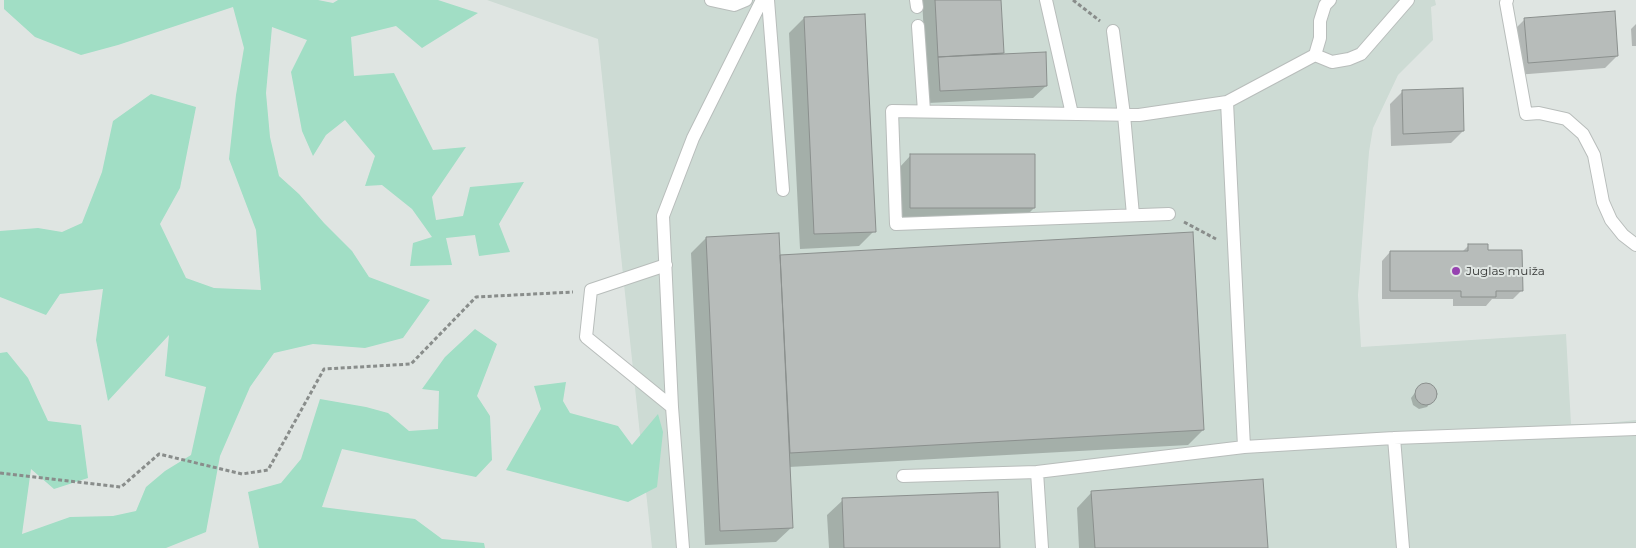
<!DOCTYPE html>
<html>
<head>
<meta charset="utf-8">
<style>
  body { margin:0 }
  canvas { display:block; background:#dfe5e2 }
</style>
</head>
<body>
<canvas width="1636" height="548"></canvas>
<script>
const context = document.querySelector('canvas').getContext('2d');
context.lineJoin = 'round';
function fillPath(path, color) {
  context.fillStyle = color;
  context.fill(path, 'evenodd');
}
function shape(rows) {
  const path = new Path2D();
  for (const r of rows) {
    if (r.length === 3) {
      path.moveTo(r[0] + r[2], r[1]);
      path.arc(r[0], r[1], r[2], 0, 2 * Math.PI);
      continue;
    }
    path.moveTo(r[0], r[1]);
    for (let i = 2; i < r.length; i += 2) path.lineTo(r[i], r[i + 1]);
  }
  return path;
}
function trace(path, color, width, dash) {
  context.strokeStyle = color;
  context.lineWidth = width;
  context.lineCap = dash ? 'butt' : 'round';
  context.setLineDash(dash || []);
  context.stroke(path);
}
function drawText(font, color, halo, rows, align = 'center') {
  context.font = font + ' Montserrat,sans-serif';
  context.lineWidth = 4;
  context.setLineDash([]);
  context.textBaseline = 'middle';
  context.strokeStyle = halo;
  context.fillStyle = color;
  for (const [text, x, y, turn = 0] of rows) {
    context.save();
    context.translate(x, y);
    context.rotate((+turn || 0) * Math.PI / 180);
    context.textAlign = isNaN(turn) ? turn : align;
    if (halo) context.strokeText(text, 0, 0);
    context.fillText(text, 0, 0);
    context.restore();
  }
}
fillPath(shape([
  [487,0,1435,0,1436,5,1431,7,1433,40,1398,75,1373,128,1369,152,1358,295,1361,347,1566,334,1571,424,1590,425,1636,420,1636,548,652,548,598,39]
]), '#cddbd4');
fillPath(shape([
  [4,0,318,0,333,3,338,0,438,0,478,13,422,48,396,26,351,37,354,76,394,73,433,150,466,147,432,197,436,220,463,216,470,187,524,182,499,224,510,252,479,256,475,235,446,238,452,265,410,266,413,243,432,237,412,209,382,185,365,186,375,156,345,120,326,135,313,156,302,131,291,72,307,40,272,27,266,93,270,137,279,176,299,194,324,223,352,251,369,277,430,300,403,338,365,348,313,344,274,353,250,387,220,456,206,532,166,548,0,548,0,353,7,352,28,378,48,421,81,425,88,478,54,489,31,469,22,534,70,517,113,516,136,511,146,487,165,471,191,455,206,387,165,376,169,335,108,401,96,340,103,289,60,294,46,315,0,297,0,231,38,228,62,232,82,223,102,172,113,121,151,94,196,107,180,188,160,224,186,278,214,288,261,290,256,230,229,159,236,95,244,48,233,7,118,45,81,55,35,37,4,9],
  [475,329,497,344,477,396,490,416,492,460,476,477,342,449,322,507,415,519,442,539,484,543,485,548,259,548,248,492,281,483,301,459,320,399,366,407,388,413,409,431,438,429,439,391,422,389,445,357],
  [566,382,563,401,570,413,618,426,632,445,658,414,663,432,657,487,628,502,506,470,541,409,534,386]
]), '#a1dec5');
fillPath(shape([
  [922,0,1000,0,1003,55,1046,86,1033,98,928,103],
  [804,18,874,231,859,246,800,249,789,33],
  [1525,19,1617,56,1605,68,1516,75,1513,31],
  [1636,24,1636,46,1632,46,1631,29],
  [1402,92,1463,131,1451,143,1391,146,1390,104],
  [911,155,1034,208,1022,220,899,220,899,168],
  [706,238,779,256,1203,430,1188,445,789,467,792,527,776,542,705,545,691,253],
  [1468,246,1487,251,1521,291,1513,299,1492,299,1486,306,1453,306,1453,299,1382,299,1382,261,1390,252,1462,252],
  [1428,384,1434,388,1436,396,1427,407,1419,409,1413,405,1411,398,1420,386],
  [1092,492,1267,548,1079,548,1077,508],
  [843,500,999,548,829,548,827,515]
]), '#0003');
const building = shape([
  [935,0,1001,0,1004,53,938,57,935,0],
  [1615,11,1618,56,1528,63,1524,18,1615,11],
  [865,14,876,232,814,234,804,17,865,14],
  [1046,52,1047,86,940,91,938,57,1046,52],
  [1463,88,1464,131,1403,134,1402,90,1463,88],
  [910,154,1035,154,1035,208,910,208,910,154],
  [1193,232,1204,430,790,453,780,255,1193,232],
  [779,233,793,528,720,531,706,237,779,233],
  [1468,244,1488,244,1488,250,1522,250,1523,291,1496,291,1496,297,1461,297,1461,291,1390,291,1390,251,1468,251,1468,244],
  [1426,394,11],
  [1263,479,1268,548,1095,548,1091,491,1263,479],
  [998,492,1000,548,844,548,842,498,998,492]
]);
fillPath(building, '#b7bcba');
trace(building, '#8b908e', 1);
const lane = shape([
  [711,0,734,5,746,0],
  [768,0,783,190],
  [916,0,917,7],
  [1046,0,1072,114],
  [1330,0,1325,5,1320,21,1320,38,1315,55,1332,62,1349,59,1361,54,1408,0],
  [1507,0,1506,3,1526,114,1539,113,1566,119,1583,134,1594,155,1603,202,1611,220,1623,235,1636,245],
  [918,26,924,111],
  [1113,31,1124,115,1133,215],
  [1169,214,896,224,892,111,1139,115,1227,102],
  [666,265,591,290,586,337,672,407],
  [1394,438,1403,548],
  [1244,447,1394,438,1636,429],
  [903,476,1037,472],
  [683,548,672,407,663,216,693,138,762,0],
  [1042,548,1037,472,1244,447,1227,102,1315,55]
]);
trace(lane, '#b8bdbb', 14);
trace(shape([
  [1073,0,1100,21],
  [1184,222,1216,239],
  [0,473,121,487,159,454,242,474,268,470,324,369,411,364,476,297,573,292]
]), '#898d8b', 3, [4, 2.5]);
trace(lane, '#fff', 12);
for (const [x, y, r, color] of [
  [1456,271,5,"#9642b0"]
]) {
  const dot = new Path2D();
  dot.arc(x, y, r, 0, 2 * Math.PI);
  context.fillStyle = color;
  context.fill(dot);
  trace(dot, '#dfe5e2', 2);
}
drawText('12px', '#313332', '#dfe5e2', [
  ["Juglas muiža",1466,271]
], 'left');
</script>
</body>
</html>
